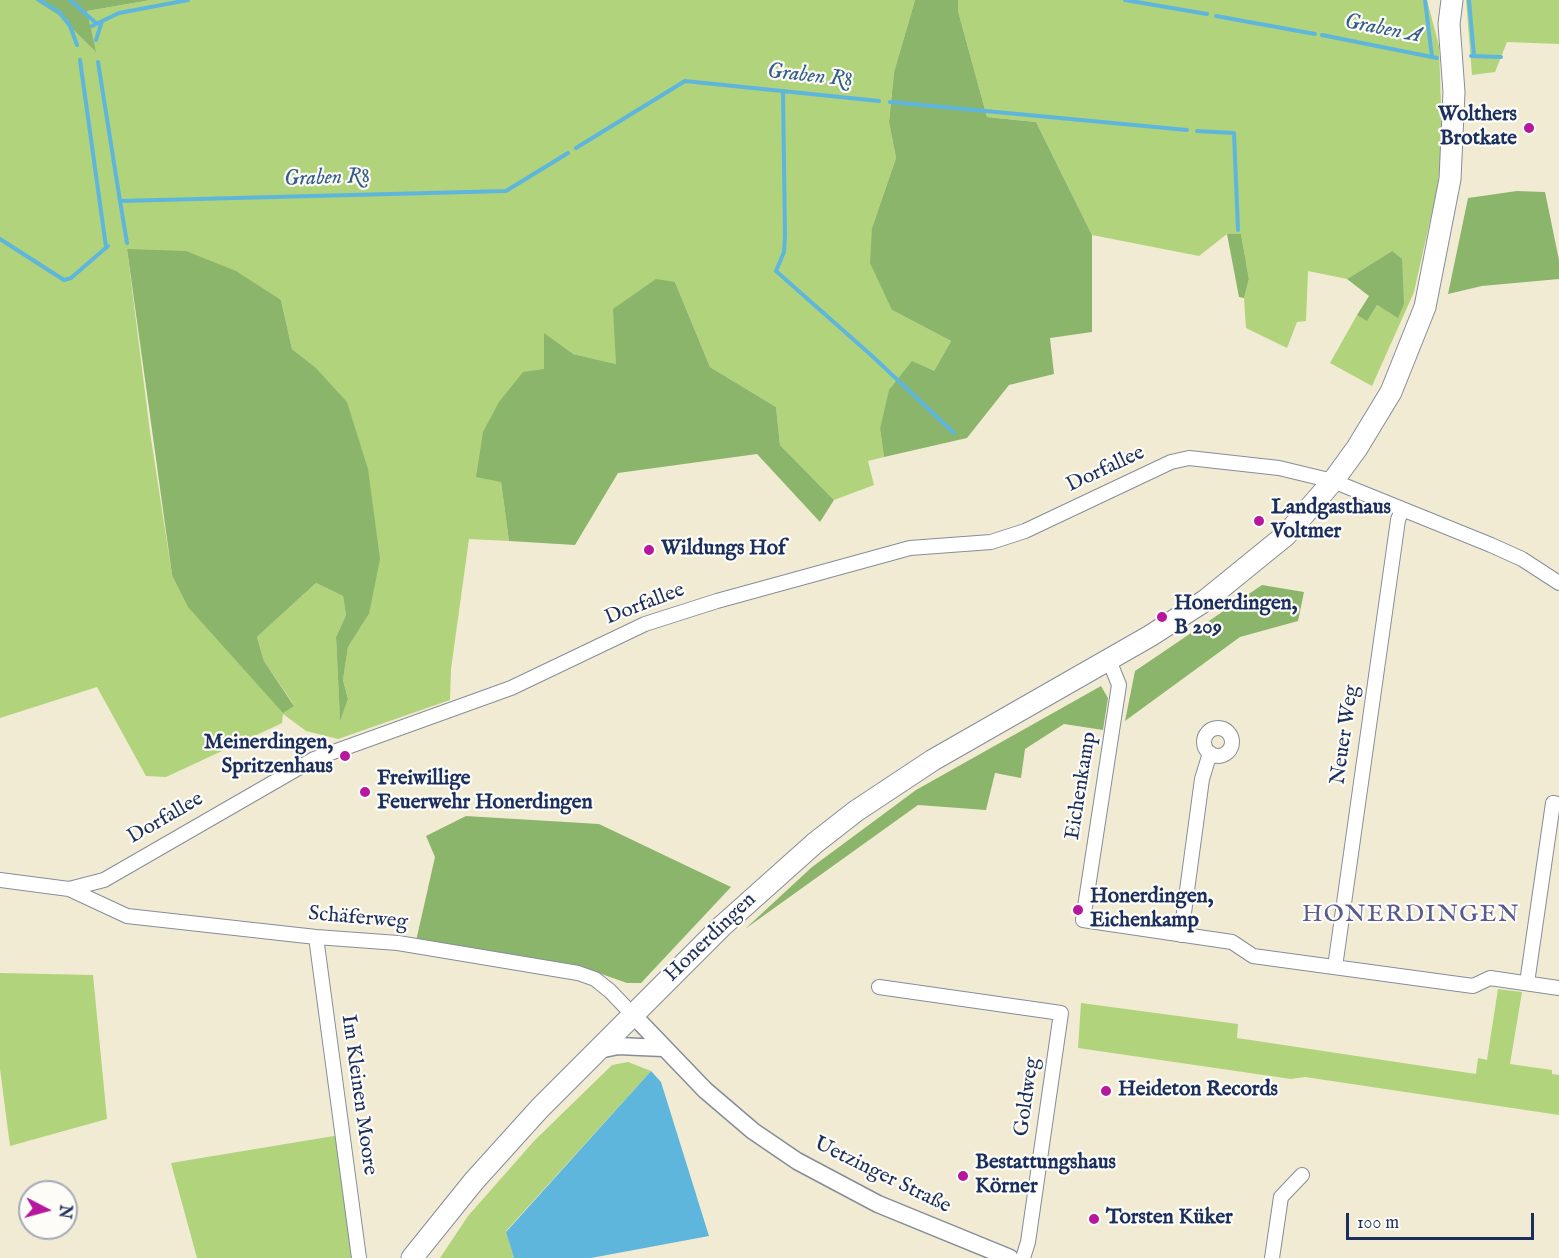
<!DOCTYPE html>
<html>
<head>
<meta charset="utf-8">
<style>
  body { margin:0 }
  #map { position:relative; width:1559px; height:1258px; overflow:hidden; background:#f2ebd4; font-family:"IM FELL English",serif }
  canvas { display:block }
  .north { position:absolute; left:18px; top:1180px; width:60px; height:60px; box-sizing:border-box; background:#fdfcf7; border:2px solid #a3aaba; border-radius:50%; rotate:96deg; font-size:16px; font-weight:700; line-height:24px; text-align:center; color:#1b2f5e }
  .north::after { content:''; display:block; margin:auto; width:21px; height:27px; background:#b5179e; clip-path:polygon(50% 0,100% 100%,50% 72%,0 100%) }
  .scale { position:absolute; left:1346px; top:1213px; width:188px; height:27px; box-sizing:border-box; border:3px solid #1b2f5e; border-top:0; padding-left:8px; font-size:18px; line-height:21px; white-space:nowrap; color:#1b2f5e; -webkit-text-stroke:4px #fdfcf7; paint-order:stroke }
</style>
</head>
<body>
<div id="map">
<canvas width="1559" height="1258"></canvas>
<div class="north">N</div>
<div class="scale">100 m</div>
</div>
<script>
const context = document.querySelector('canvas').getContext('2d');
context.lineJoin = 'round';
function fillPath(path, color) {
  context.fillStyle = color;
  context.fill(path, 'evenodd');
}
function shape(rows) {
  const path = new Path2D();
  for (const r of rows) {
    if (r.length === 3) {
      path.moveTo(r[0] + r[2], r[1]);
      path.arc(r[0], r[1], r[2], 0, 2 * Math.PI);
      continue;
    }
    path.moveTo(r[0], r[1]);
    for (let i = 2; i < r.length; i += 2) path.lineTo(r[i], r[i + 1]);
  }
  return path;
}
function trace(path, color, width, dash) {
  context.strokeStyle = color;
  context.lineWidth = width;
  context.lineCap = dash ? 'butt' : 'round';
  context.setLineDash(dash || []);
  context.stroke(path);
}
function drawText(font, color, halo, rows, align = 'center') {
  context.font = font + ' "IM FELL English",serif';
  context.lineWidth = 4.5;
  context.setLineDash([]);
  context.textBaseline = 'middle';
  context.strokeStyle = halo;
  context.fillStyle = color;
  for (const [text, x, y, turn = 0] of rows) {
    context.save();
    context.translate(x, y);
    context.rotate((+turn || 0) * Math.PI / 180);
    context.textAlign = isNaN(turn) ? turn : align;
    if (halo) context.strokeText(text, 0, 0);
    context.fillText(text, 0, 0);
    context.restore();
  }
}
fillPath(shape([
  [0,0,35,0,58,15,95,51,87,11,151,0,915,0,894,72,889,122,896,158,872,228,892,310,951,341,934,371,880,429,884,457,868,461,874,485,834,500,780,445,776,407,710,367,675,282,616,364,573,354,544,369,501,482,509,541,469,539,451,669,450,700,338,739,306,731,283,714,282,723,278,725,166,777,146,776,97,687,0,718],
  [127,249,281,300,292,349,315,367,369,614,348,647,343,680,348,699,340,719,336,637,346,615,343,596,316,583,257,637,264,661,294,705,172,575,150,432],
  [958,0,1427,0,1439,46,1442,135,1438,185,1414,292,1372,386,1330,363,1357,315,1367,320,1377,305,1398,317,1392,251,1347,279,1308,271,1306,321,1297,322,1287,348,1246,328,1244,298,1249,279,1241,234,1227,234,1199,256,1092,235,1036,122,987,117,958,11],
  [1466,0,1559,0,1559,44,1507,42,1495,72,1472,75],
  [0,973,93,975,107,1119,10,1146,0,1069],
  [1498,989,1522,992,1510,1064,1552,1070,1552,1074,1559,1075,1559,1115,1305,1077,1291,1079,1078,1048,1081,1003,1238,1024,1237,1038,1476,1074,1478,1058,1487,1060],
  [628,1062,651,1071,506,1231,514,1258,440,1258,468,1216,534,1141,612,1065],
  [340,1135,353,1258,197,1258,171,1163]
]), '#b1d37c');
fillPath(shape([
  [35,0,151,0,87,11,96,52,58,15],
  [915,0,958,0,958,11,987,117,1036,122,1092,235,1092,332,1050,338,1054,374,1009,385,967,438,884,457,880,429,889,390,912,361,934,371,951,341,892,310,870,263,872,228,896,158,889,122,894,72],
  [1517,191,1545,192,1559,260,1559,279,1482,286,1448,294,1468,198],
  [1227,234,1241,234,1249,279,1244,298,1239,297],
  [127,249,186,251,236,271,281,300,292,349,315,367,347,402,368,469,380,559,369,614,348,647,343,680,348,699,340,721,336,637,346,615,343,596,316,583,257,637,264,661,294,706,283,713,188,607,172,575],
  [1392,251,1402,259,1404,304,1398,318,1377,305,1367,321,1357,315,1369,296,1347,279],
  [656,279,675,282,710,367,776,407,780,445,834,500,820,522,757,454,618,473,575,545,509,541,501,482,476,477,483,432,499,402,523,372,544,369,544,333,573,354,616,364,613,309],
  [1262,585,1304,592,1298,621,1240,637,1125,721,1135,671],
  [1101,686,1108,698,1103,730,1064,724,1025,749,1021,778,995,773,986,810,918,805,745,929,812,867,916,790],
  [466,816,599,824,731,887,641,983,627,983,579,966,485,960,416,941,435,857,426,836]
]), '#8cb56c');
fillPath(shape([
  [651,1071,661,1082,709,1236,591,1258,514,1258,506,1232]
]), '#5fb6dc');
trace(shape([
  [39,0,59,12,70,26,77,45],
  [70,0,96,23],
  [1125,0,1207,14],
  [1425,0,1432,57],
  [1469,0,1474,56],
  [1216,16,1315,34],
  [92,26,119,13,188,0],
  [1322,35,1437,58],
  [96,40,102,21],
  [1471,56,1501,57],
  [80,60,106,247],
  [98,62,120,201],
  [783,92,785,236,784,252,776,271,871,355,954,433],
  [890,102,1187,130],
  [1197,131,1234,133,1238,230],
  [576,148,685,81,879,101],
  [0,239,64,280,71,278,108,246],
  [127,243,120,201,506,191,568,153]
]), '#5fb6dc', 4);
const minor = shape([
  [1109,660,1119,685,1083,920,1232,942,1253,956,1473,986,1490,978,1559,988],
  [1218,742,14],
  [0,880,69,889,104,880,314,759,511,688,645,624,717,601,910,548,991,542,1025,531,1171,462,1189,458,1279,468,1333,481,1491,545,1522,559,1559,583],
  [69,889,127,916,316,937,398,943,578,973,595,979,610,991,633,1015],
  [1181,935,1202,779,1210,753],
  [316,937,359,1258],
  [1335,967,1398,520,1402,509],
  [1527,983,1553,803,1559,804],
  [879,987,1061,1013,1028,1242,1023,1258],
  [1272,1258,1281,1197,1302,1175]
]);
const tertiary = shape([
  [633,1015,705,1090,753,1131,797,1161,878,1204,1010,1258],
  [599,1050,618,1046,663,1048]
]);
const primary = shape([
  [412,1258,474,1181,540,1108,721,927,815,843,856,811,933,760,1150,636,1206,600,1286,535,1333,481,1357,448,1391,392,1425,307,1450,179,1454,92,1449,24,1452,0]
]);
trace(minor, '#868d99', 16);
trace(tertiary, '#868d99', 19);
trace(primary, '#868d99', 23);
trace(minor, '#fff', 14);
trace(tertiary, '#fff', 16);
trace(primary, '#fff', 21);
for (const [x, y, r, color] of [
  [1529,128,6,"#b5179e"],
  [1259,521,6,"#b5179e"],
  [649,550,6,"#b5179e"],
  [1162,617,6,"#b5179e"],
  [345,756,6,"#b5179e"],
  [365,792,6,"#b5179e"],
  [1078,910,6,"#b5179e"],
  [1106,1091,6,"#b5179e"],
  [963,1176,6,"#b5179e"],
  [1094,1219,6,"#b5179e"]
]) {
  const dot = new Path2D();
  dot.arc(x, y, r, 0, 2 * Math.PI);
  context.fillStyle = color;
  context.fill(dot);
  trace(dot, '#fdfcf7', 2);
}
drawText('bold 21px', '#1b2f5e', '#fdfcf7', [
  ["Wolthers",1517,116,"right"],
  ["Brotkate",1517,140,"right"],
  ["Landgasthaus",1271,509],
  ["Voltmer",1271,533],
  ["Wildungs Hof",661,550],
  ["Honerdingen,",1174,605],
  ["B 209",1174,629],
  ["Meinerdingen,",333,744,"right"],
  ["Spritzenhaus",333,768,"right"],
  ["Freiwillige",377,780],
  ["Feuerwehr Honerdingen",377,804],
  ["Honerdingen,",1090,898],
  ["Eichenkamp",1090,922],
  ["Heideton Records",1118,1091],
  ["Bestattungshaus",975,1164],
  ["Körner",975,1188],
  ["Torsten Küker",1106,1219]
], 'left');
drawText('21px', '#1b2f5e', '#fdfcf7', [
  ["Dorfallee",1106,470,-25],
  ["Dorfallee",645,605,-21],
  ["Neuer Weg",1346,735,-82],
  ["Eichenkamp",1082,786,-81],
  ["Dorfallee",166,819,-30],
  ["Schäferweg",358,919,5],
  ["Honerdingen",711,938,-44],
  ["Im Kleinen Moore",358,1095,82],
  ["Goldweg",1028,1097,-82],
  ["Uetzinger Straße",882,1176,26]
]);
drawText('italic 22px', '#335e8a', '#fdfcf7', [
  ["Graben A",1383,30,11],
  ["Graben R8",810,77,6],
  ["Graben R8",327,179,-2]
]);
context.letterSpacing = '1.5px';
drawText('24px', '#565a92', '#fdfcf7', [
  ["HONERDINGEN",1411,916]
]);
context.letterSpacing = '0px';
</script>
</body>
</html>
